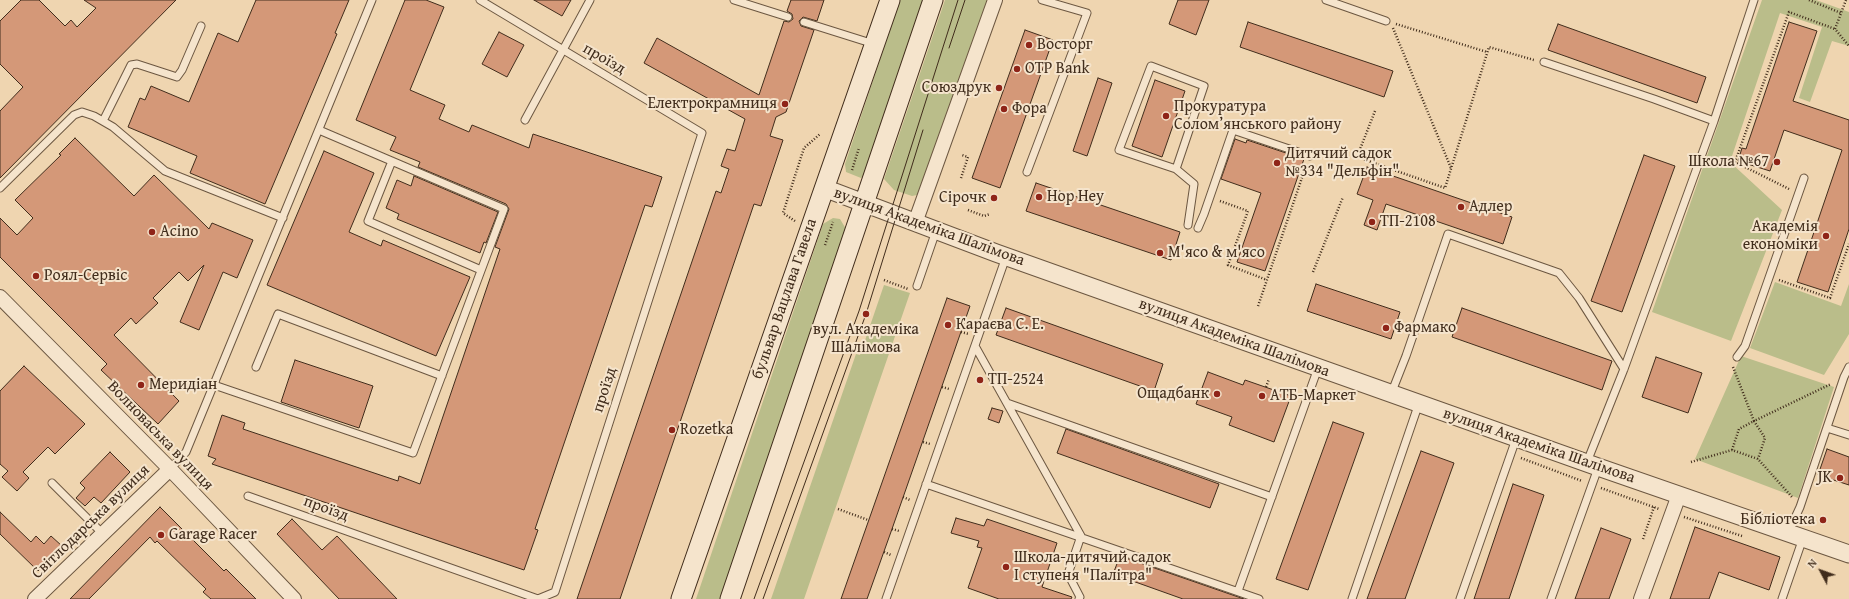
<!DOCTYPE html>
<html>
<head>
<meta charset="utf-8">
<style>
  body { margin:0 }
  #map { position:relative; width:1849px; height:599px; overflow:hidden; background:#efd5b0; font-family:"Gentium Book Plus",serif }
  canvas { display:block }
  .north { position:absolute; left:1801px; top:551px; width:40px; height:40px; -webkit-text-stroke:3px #f5e4cc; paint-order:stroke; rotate:311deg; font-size:11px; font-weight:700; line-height:16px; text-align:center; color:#412d1c }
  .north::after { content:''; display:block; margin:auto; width:14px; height:18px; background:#412d1c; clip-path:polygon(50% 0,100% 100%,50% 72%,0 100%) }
</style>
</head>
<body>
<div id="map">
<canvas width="1849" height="599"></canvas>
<div class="north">N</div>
</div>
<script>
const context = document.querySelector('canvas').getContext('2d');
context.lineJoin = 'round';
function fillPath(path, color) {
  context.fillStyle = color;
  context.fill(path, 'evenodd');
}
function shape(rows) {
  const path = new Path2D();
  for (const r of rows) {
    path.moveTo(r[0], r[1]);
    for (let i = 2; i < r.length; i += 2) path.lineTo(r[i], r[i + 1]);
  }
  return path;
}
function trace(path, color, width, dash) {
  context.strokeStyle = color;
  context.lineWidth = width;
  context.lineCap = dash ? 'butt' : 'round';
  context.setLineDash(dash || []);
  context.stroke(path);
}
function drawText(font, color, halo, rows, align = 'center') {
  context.font = font + ' "Gentium Book Plus",serif';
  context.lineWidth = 4;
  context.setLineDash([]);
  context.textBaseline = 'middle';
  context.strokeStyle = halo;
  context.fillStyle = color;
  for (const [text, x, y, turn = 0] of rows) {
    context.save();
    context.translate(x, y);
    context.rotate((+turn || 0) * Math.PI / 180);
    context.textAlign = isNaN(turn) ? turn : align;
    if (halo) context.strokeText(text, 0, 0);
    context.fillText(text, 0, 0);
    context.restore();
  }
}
fillPath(shape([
  [900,0,926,0,867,172,861,178,846,172,845,164],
  [945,0,989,0,922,194,912,196,894,190,884,179],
  [1762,0,1816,0,1849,12,1849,46,1832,41,1810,102,1799,98,1822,27,1780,13,1730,162,1782,210,1731,341,1652,312],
  [833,218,840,219,846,229,725,599,696,599,823,224],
  [1775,282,1841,306,1849,284,1849,334,1824,375,1750,348],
  [884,285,910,293,804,599,771,599,856,354,860,355],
  [1741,356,1834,387,1798,498,1695,459]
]), '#babd8a');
const building = shape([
  [21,0,39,0,65,26,71,20,77,27,96,8,84,0,176,0,0,178,0,111,23,87,0,64,0,21,21,0],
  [256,0,349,0,335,33,337,34,265,204,190,173,197,156,128,127,140,98,145,100,151,86,189,102,218,33,238,42,256,0],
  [405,0,426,0,444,7,410,90,445,105,439,119,469,132,472,125,529,148,533,134,662,177,652,207,645,205,535,529,538,530,524,570,212,464,216,459,208,456,222,415,245,423,243,429,398,481,399,476,420,484,500,249,495,247,509,209,506,204,418,167,420,162,390,150,396,137,356,120,405,0],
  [534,0,571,0,562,16,534,0],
  [791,0,824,0,817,21,803,17,799,21,801,26,814,30,786,112,776,117,770,136,783,140,761,206,754,204,620,599,577,599,716,191,721,193,729,169,721,166,727,149,735,151,745,119,644,63,657,38,759,95,784,21,789,22,793,19,792,14,787,11,791,0],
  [1178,0,1209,0,1196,35,1169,24,1178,0],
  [1248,22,1393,71,1384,97,1240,47,1248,22],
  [1789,22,1817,31,1793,101,1849,120,1849,229,1828,292,1797,282,1842,150,1784,130,1770,171,1738,161,1742,148,1746,149,1789,22],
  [1558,24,1706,77,1697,103,1548,50,1558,24],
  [1025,30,1053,40,1000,188,972,178,1025,30],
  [499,32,524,45,507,77,482,64,499,32],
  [1098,78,1112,83,1087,156,1073,151,1098,78],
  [1155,80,1185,91,1162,157,1132,146,1155,80],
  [75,138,134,196,154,175,209,229,212,223,253,240,237,278,223,272,199,330,180,322,204,265,188,281,179,272,153,298,158,303,136,324,131,318,114,335,179,401,158,424,101,370,107,364,0,257,0,218,17,235,33,218,15,200,61,155,59,154,75,138],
  [1235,139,1246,143,1247,140,1304,159,1265,271,1237,262,1261,193,1221,179,1235,139],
  [324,151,374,173,349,232,381,246,383,240,470,277,436,356,267,285,324,151],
  [1644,155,1675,166,1622,312,1591,301,1644,155],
  [1367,167,1512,217,1503,244,1386,204,1377,230,1364,225,1373,200,1357,194,1367,167],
  [414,176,498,212,486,243,484,242,480,253,397,219,399,214,386,208,397,180,411,186,414,176],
  [1036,183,1180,232,1171,260,1026,211,1036,183],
  [1316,284,1400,312,1391,339,1307,311,1316,284],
  [947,298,970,306,892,529,867,599,841,599,947,298],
  [1006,308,1163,364,1154,391,996,335,1006,308],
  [1462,308,1612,361,1602,390,1452,337,1462,308],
  [1656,357,1702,373,1688,413,1642,397,1656,357],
  [295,360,373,386,359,428,281,402,295,360],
  [24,366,85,424,55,454,48,447,23,472,29,478,17,491,2,477,8,471,0,464,0,391,24,366],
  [1208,372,1243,385,1245,380,1291,396,1274,442,1229,425,1232,417,1196,404,1208,372],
  [992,408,1003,411,999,423,988,419,992,408],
  [1333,422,1364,433,1308,590,1276,579,1333,422],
  [1066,429,1219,484,1210,508,1057,453,1066,429],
  [1827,449,1849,457,1849,485,1818,475,1827,449],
  [1421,451,1454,463,1405,599,1367,599,1421,451],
  [110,452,130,472,101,503,94,497,85,506,76,498,85,488,80,483,110,452],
  [1513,484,1544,495,1509,599,1474,599,1513,484],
  [160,507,224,571,226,569,256,599,211,599,203,592,206,589,157,541,155,543,150,537,89,599,70,599,160,507],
  [0,512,31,542,36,536,44,544,51,536,62,546,38,571,0,534,0,512],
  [956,518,984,526,987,519,1057,543,1042,587,1072,597,1071,599,999,599,968,588,982,548,977,547,979,541,951,533,956,518],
  [292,519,322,550,337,536,397,599,339,599,277,534,292,519],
  [1695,527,1780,557,1769,590,1719,572,1709,599,1670,599,1695,527],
  [1601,528,1631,539,1609,599,1575,599,1601,528],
  [1120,556,1244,599,1183,599,1113,574,1120,556]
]);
fillPath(building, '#d49878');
trace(building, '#412d1c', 1);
const service = shape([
  [734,0,788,17],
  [1326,0,1386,21],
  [804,22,874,44],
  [1544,62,1654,99,1714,121],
  [525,120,590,0],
  [103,121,131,65,137,64,177,77,182,70,201,26],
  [392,161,368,221,481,270],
  [1176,169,1204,86,1151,66,1119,150,1176,169,1194,184,1188,225],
  [1027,172,1087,13,1042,0],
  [0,188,74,115,82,112,94,116,113,127,165,171,283,218],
  [1198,228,1204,214,1233,130,1310,156],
  [917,286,936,231],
  [975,346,1081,536,1068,574,1080,597,1079,599],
  [1737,357,1745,346,1804,178],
  [256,367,278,314,442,376],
  [214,385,413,453,504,209,319,130],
  [1391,394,1406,356,1448,234,1559,273,1579,298,1624,369],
  [1007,403,1272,497],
  [1827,428,1849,435],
  [1587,462,1624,369,1714,121,1754,0],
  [170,469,186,452,372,0],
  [52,483,103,534],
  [926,484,1259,599],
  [248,496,538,599,555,592,702,133,480,0],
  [1788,533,1800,507,1844,377,1849,367],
  [1238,591,1318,368],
  [886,599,1006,257],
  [1352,599,1419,403],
  [1460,599,1516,439],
  [1551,599,1598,468],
  [1782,599,1803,538]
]);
const minor = shape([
  [915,223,995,0],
  [0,297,170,469,294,599],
  [35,599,170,469],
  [1641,599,1679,495]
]);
const tertiary = shape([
  [824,188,996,253,1598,467,1849,554]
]);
const secondary = shape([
  [681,599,890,0],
  [730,599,933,0]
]);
trace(service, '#6c5741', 9);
trace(minor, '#6c5741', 16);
trace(tertiary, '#6c5741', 19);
trace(secondary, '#412d1c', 21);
trace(shape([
  [1809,0,1841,13],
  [1846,0,1835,29,1849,46],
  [1396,24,1487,52],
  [1393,28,1451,168],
  [1375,111,1357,157,1445,188,1489,47,1534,60],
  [852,170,859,148],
  [961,178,968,157,962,155],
  [1789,189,1735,162,1789,12,1835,29],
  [1220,201,1248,211,1228,265,1267,280],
  [968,210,984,216,990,214],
  [795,221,783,213,804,148,820,134],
  [825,245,833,222],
  [1313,272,1343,197],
  [884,280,908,289],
  [1779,280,1830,298,1849,244],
  [1258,306,1306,166],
  [961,332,969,334],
  [1733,367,1754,421,1831,384],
  [942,387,949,389],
  [1266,387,1269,379],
  [923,442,930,444],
  [1732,450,1739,429,1754,421,1765,438,1758,459],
  [1521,458,1582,481],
  [1691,462,1732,450,1758,459,1792,497],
  [1601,488,1659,509],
  [903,497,910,500],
  [838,509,868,520],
  [1684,517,1742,536],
  [892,529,899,531],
  [1643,539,1654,507],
  [884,552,891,555]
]), '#412d1c', 2.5, [1, 2]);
trace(service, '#f5e4cc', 7);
trace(minor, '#f5e4cc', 14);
trace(tertiary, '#f5e4cc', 17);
trace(secondary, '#f5e4cc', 19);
trace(shape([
  [949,48,965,0],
  [754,599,859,311,958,0],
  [763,599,866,314,923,130]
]), '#412d1c', 1);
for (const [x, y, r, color] of [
  [1029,45,4,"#8f2418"],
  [1017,69,4,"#8f2418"],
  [999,88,4,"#8f2418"],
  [785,104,4,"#8f2418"],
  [1004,109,4,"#8f2418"],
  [1166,116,4,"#8f2418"],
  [1777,162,4,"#8f2418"],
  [1277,163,4,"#8f2418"],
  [1039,197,4,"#8f2418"],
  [994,198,4,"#8f2418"],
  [1461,207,4,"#8f2418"],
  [1372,222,4,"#8f2418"],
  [152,232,4,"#8f2418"],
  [1826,236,4,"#8f2418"],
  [1160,253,4,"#8f2418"],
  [36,276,4,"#8f2418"],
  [866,314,4,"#8f2418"],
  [948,325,4,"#8f2418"],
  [1386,328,4,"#8f2418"],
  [980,380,4,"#8f2418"],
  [141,385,4,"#8f2418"],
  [1217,394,4,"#8f2418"],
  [1262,396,4,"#8f2418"],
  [672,430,4,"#8f2418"],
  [1840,478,4,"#8f2418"],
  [1823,520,4,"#8f2418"],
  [161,535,4,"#8f2418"],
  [1006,567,4,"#8f2418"]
]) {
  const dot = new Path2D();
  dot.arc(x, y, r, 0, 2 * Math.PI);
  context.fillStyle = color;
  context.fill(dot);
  trace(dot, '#f5e4cc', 1.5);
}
drawText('16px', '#412d1c', '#f5e4cc', [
  ["Восторг",1037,45],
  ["OTP Bank",1025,69],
  ["Союздрук",991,88,"right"],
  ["Електрокрамниця",777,104,"right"],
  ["Прокуратура",1174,107],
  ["Солом’янського району",1174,125],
  ["Фора",1012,109],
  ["Дитячий садок",1285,154],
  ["№334 \"Дельфін\"",1285,172],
  ["Школа №67",1769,162,"right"],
  ["Hop Hey",1047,197],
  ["Сірочк",986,198,"right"],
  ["Адлер",1469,207],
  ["ТП-2108",1380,222],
  ["Академія",1818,227,"right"],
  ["економіки",1818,245,"right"],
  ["Acino",160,232],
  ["М'ясо & м'ясо",1168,253],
  ["Роял-Сервіс",44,276],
  ["Караєва С. Е.",956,325],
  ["Фармако",1394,328],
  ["вул. Академіка",866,330,"center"],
  ["Шалімова",866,348,"center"],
  ["ТП-2524",988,380],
  ["Меридіан",149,385],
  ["Ощадбанк",1209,394,"right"],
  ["АТБ-Маркет",1270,396],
  ["Rozetka",680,430],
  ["JK",1832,478,"right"],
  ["Бібліотека",1815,520,"right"],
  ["Garage Racer",169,535],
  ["Школа-дитячий садок",1014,558],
  ["І ступеня \"Палітра\"",1014,576]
], 'left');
drawText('16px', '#412d1c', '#f5e4cc', [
  ["проїзд",604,59,30],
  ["вулиця Академіка Шалімова",929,227,20],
  ["бульвар Вацлава Гавела",785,299,-71],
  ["вулиця Академіка Шалімова",1234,338,20],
  ["проїзд",605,390,-72],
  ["Волноваська вулиця",160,436,46],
  ["вулиця Академіка Шалімова",1539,446,19],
  ["проїзд",326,509,20],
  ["Світлодарська вулиця",91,522,-44]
]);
</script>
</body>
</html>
